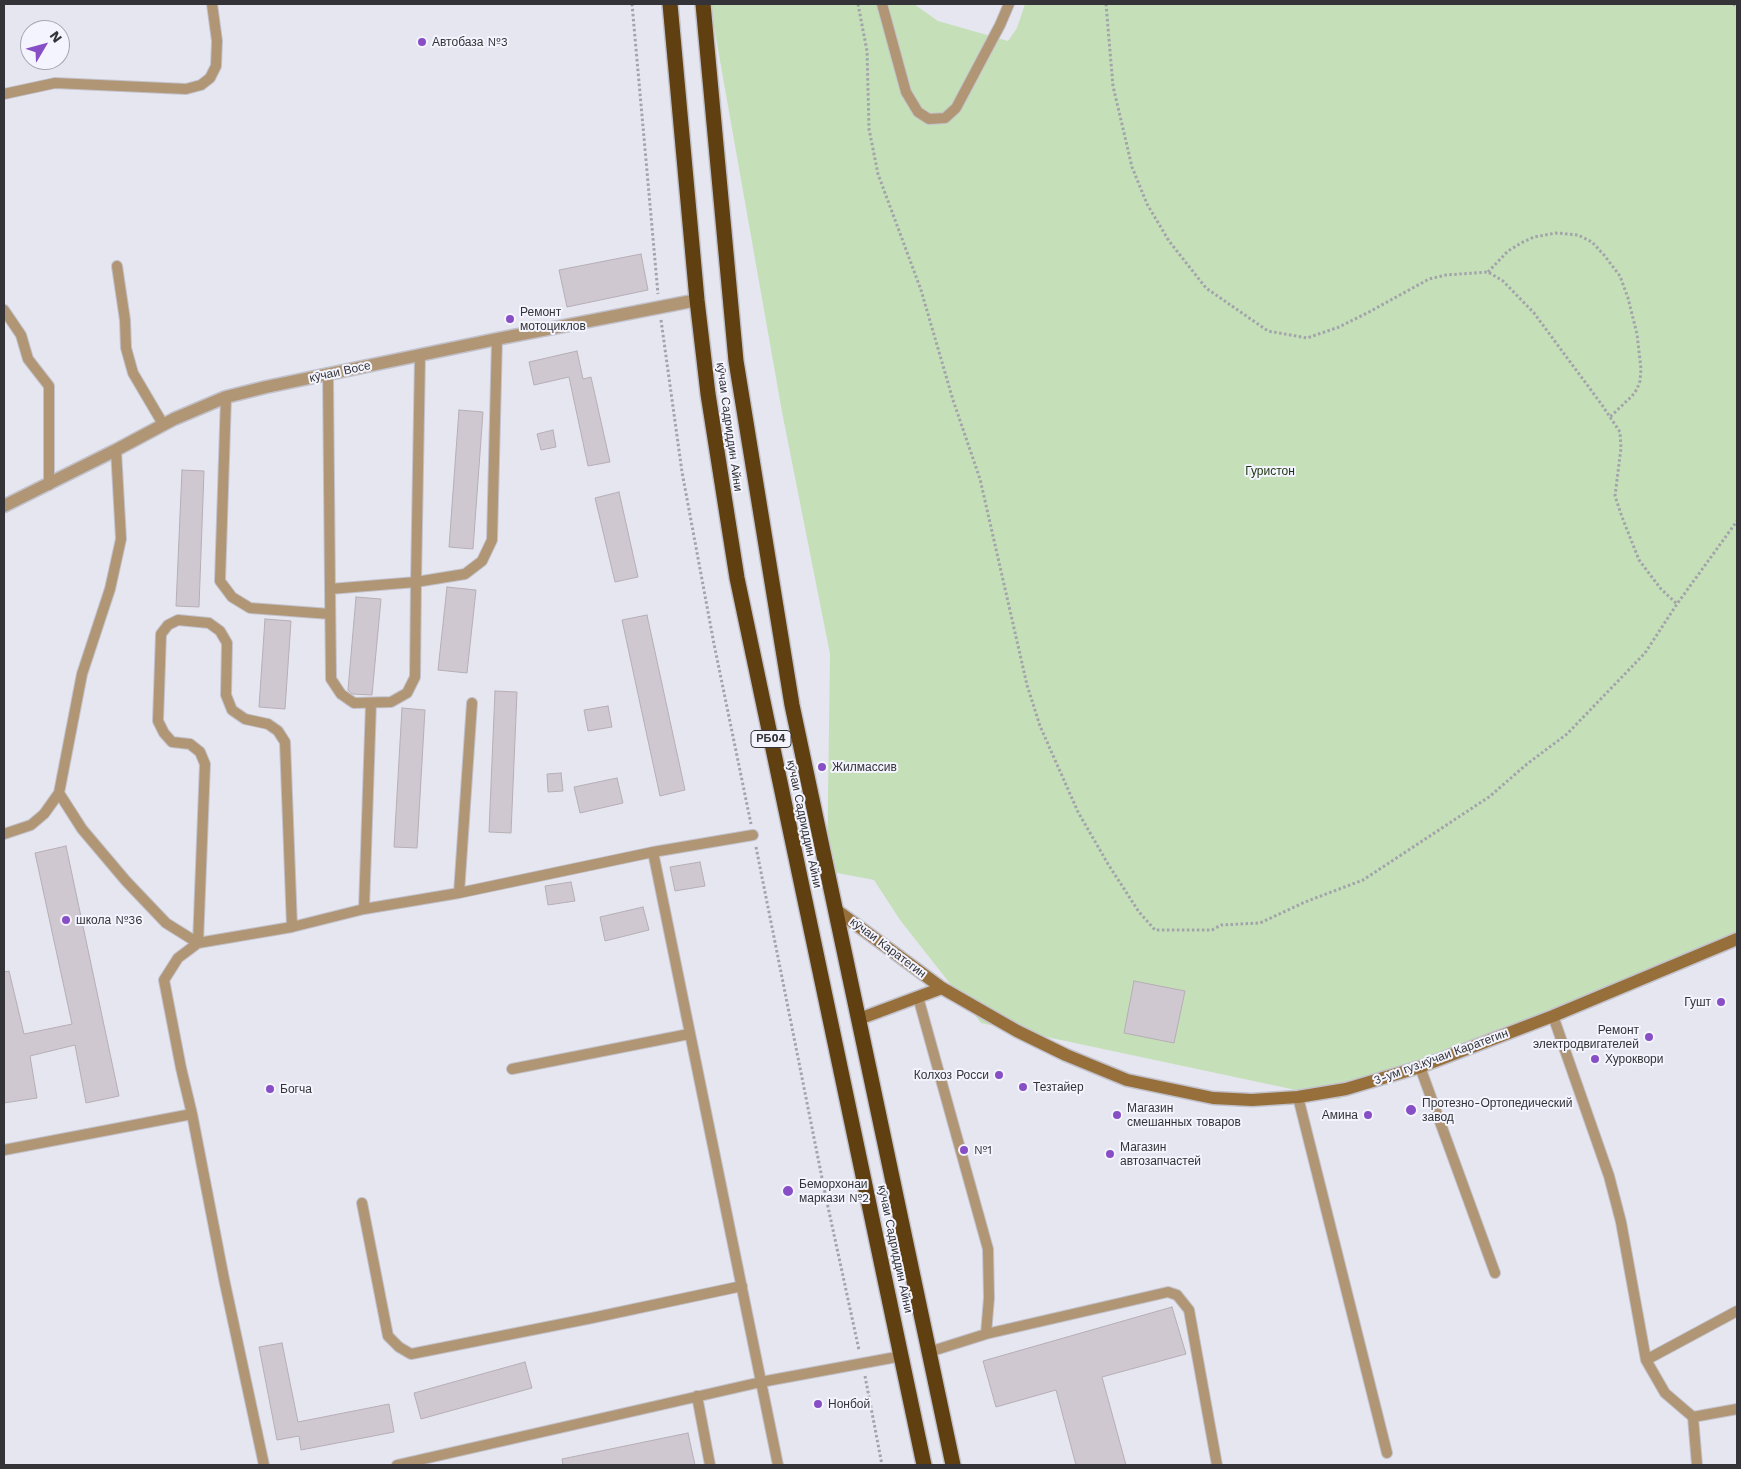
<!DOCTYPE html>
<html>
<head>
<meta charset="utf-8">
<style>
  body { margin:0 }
  #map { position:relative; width:1741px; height:1469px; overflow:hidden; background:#e6e6f1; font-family:"Work Sans",sans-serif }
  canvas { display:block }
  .frame { position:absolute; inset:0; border:5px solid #343438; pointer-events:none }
  .north { position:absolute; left:20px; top:20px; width:50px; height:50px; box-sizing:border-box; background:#f3f4fe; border:1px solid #a7a7af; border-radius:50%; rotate:53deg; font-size:14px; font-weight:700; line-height:20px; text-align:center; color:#343438 }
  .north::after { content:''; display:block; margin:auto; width:18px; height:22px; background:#874ec5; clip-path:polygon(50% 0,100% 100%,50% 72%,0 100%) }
</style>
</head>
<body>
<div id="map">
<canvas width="1741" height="1469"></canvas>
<div class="frame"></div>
<div class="north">N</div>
</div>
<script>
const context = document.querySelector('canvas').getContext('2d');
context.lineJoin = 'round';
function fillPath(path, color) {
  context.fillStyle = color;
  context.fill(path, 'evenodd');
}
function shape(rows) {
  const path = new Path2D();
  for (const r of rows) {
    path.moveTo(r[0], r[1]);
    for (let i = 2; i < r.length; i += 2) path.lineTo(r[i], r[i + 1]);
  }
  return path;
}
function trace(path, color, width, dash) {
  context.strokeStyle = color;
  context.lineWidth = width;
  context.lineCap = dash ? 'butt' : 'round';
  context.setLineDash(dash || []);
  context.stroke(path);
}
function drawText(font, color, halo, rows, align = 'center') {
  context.font = font + ' "Work Sans",sans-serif';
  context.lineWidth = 4;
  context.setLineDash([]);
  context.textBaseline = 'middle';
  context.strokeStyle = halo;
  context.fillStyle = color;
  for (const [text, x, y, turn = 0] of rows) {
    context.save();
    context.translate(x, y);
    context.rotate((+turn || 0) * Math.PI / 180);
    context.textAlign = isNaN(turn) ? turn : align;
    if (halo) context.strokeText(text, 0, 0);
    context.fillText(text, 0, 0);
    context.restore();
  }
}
fillPath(shape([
  [710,4,914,4,938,21,1008,41,1017,28,1025,4,1737,4,1737,935,1338,1099,981,1023,900,920,874,880,827,871,830,654,782,412]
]), '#c5e0b8');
const building = shape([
  [641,254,648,290,567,307,559,270,641,254],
  [577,351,583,379,591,377,610,462,588,466,569,377,534,385,529,362,577,351],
  [459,410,483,412,473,549,449,547,459,410],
  [553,430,556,447,541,450,537,434,553,430],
  [182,470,204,471,199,607,176,606,182,470],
  [619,492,638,577,615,582,595,498,619,492],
  [447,587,476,590,467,673,438,670,447,587],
  [356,597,381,599,372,695,352,694,348,690,356,597],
  [647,615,685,790,660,796,622,620,647,615],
  [265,619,291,621,285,709,259,707,265,619],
  [495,691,517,692,511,833,489,832,495,691],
  [608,706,612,727,588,731,584,710,608,706],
  [402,708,425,710,417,848,394,847,402,708],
  [561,773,563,791,548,792,547,774,561,773],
  [617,778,623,803,580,813,574,787,617,778],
  [66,846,119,1096,86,1103,75,1045,30,1056,37,1098,4,1103,4,972,9,971,24,1034,72,1024,35,853,66,846],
  [700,862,705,886,675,891,670,867,700,862],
  [571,882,575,901,548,905,545,886,571,882],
  [643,907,649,930,605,941,600,917,643,907],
  [1134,981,1185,991,1174,1043,1124,1033,1134,981],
  [1172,1307,1186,1354,1102,1377,1126,1465,1076,1465,1056,1390,996,1407,983,1361,1172,1307],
  [282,1343,298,1422,389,1404,394,1432,301,1450,299,1436,277,1440,259,1347,282,1343],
  [525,1362,532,1388,421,1419,414,1393,525,1362],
  [688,1433,695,1465,563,1465,562,1459,688,1433]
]);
fillPath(building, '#d0c8d0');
trace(building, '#b6aeb5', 1);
const lane = shape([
  [882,4,906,92,918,112,929,119,945,118,956,108,1000,25,1009,4],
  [4,94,55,83,186,89,201,85,210,78,216,66,217,41,212,4],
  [117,266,125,320,126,348,133,373,163,424],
  [4,310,21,335,28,359,49,386,49,485],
  [420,356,416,582,415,677,407,693,391,702,354,703,341,694,331,679,330,589,416,582,465,574,482,561,492,540,497,339],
  [328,374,330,589],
  [226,397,220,581,232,597,250,608,330,614],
  [59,793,82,829,126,881,166,923,198,943,205,764,200,752,190,744,172,742,164,733,158,721,161,634,168,625,178,620,209,623,220,631,227,643,226,695,232,710,245,719,268,724,278,731,285,742,292,927],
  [4,834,31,825,44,814,59,793,82,674,110,589,121,539,116,450],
  [653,852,778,1465],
  [459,893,472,703],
  [364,909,371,703],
  [918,997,988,1249,989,1298,986,1334,929,1352],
  [1553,1016,1609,1176,1621,1222,1646,1360,1665,1393,1693,1417,1737,1409],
  [1420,1067,1495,1273],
  [512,1069,689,1034],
  [1298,1097,1387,1453],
  [192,1114,224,1279,264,1465],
  [4,1150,192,1114,181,1068,164,980,178,958,198,943,292,927,364,909,459,893,653,852,753,835],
  [362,1203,388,1336,399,1347,411,1354,592,1318,742,1286],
  [986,1334,1168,1292,1177,1295,1189,1310,1217,1465],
  [1646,1360,1737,1311],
  [697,1396,710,1465],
  [1693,1417,1697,1465],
  [397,1465,761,1382,902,1356]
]);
const street = shape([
  [4,506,116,450,174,419,226,397,266,387,497,339,697,300]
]);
const secondary = shape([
  [835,909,942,988,1017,1031,1066,1055,1127,1080,1213,1098,1252,1100,1298,1097,1346,1089,1420,1067,1553,1016,1737,939],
  [859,1019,942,988]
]);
const highway = shape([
  [670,4,697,300,708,394,737,578,924,1465],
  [703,4,736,361,792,705,953,1465]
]);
trace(lane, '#c2c2cc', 12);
trace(street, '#c2c2cc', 15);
trace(secondary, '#c2c2cc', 15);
trace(highway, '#c2c2cc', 18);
trace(shape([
  [632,4,658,294],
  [858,4,867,51,869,129,878,174,921,290,953,400,980,479,1027,685,1040,726,1078,812,1108,864,1139,912,1155,930,1212,930,1221,925,1260,923,1305,902,1363,880,1489,797,1527,764,1567,734,1645,653,1677,604,1737,521],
  [1106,4,1113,86,1132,167,1147,204,1169,241,1206,288,1268,331,1307,338,1339,327,1369,312,1429,279,1446,275,1488,272,1503,281,1534,313,1602,405,1620,432,1621,448,1615,496,1622,517,1639,560,1661,589,1677,604],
  [1733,4,1737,6],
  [1488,272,1508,251,1521,243,1534,237,1556,233,1578,235,1592,242,1604,255,1620,276,1628,298,1637,334,1641,369,1640,381,1637,389,1632,396,1610,417],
  [661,320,682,472,714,644,751,824],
  [756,847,825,1193,859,1350],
  [865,1376,882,1465]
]), '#a3a3ab', 3, [2.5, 2.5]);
trace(lane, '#b19675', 10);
trace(street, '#b19675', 12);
trace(secondary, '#966f3b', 12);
trace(highway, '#604011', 15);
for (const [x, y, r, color] of [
  [422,42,5,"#874ec5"],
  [510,319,5,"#874ec5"],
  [822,767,5,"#874ec5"],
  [66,920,5,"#874ec5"],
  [1721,1002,5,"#874ec5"],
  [1649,1037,5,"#874ec5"],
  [1595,1059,5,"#874ec5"],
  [999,1075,5,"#874ec5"],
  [1023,1087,5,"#874ec5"],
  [270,1089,5,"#874ec5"],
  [1411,1110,6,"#874ec5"],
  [1117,1115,5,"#874ec5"],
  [1368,1115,5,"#874ec5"],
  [964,1150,5,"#874ec5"],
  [1110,1154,5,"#874ec5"],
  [788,1191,6,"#874ec5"],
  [818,1404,5,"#874ec5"]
]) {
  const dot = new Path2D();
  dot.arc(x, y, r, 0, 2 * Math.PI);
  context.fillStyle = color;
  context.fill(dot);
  trace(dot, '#f3f4fe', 2);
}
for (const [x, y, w] of [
  [771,739,40]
]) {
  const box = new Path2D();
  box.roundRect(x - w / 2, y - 8.5, w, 17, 4);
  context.fillStyle = '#f3f4fe';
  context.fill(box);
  trace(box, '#343438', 1);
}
drawText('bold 11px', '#343438', null, [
  ["РБ04",771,739]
]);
drawText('12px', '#343438', '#f3f4fe', [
  ["Автобаза №3",432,42],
  ["Ремонт",520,312],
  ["мотоциклов",520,326],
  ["Жилмассив",832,767],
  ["школа №36",76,920],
  ["Гушт",1711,1002,"right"],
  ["Ремонт",1639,1030,"right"],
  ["электродвигателей",1639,1044,"right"],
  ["Хуроквори",1605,1059],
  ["Колхоз Росси",989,1075,"right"],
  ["Тезтайер",1033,1087],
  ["Богча",280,1089],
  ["Протезно-Ортопедический",1422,1103],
  ["завод",1422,1117],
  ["Магазин",1127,1108],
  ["смешанных товаров",1127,1122],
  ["Амина",1358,1115,"right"],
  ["Магазин",1120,1147],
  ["автозапчастей",1120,1161],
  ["№1",974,1150],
  ["Беморхонаи",799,1184],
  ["маркази №2",799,1198],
  ["Нонбой",828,1404]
], 'left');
drawText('12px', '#343438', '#f3f4fe', [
  ["кӯчаи Восе",340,372,-12],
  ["кӯчаи Садриддин Айни",729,427,82],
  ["кӯчаи Садриддин Айни",804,824,78],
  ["кӯчаи Каратегин",888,948,37],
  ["3-ум гуз.кӯчаи Каратегин",1441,1057,-20],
  ["кӯчаи Садриддин Айни",895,1249,78]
]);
drawText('12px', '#1c360b', '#f3f4fe', [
  ["Гуристон",1270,471]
]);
</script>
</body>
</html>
